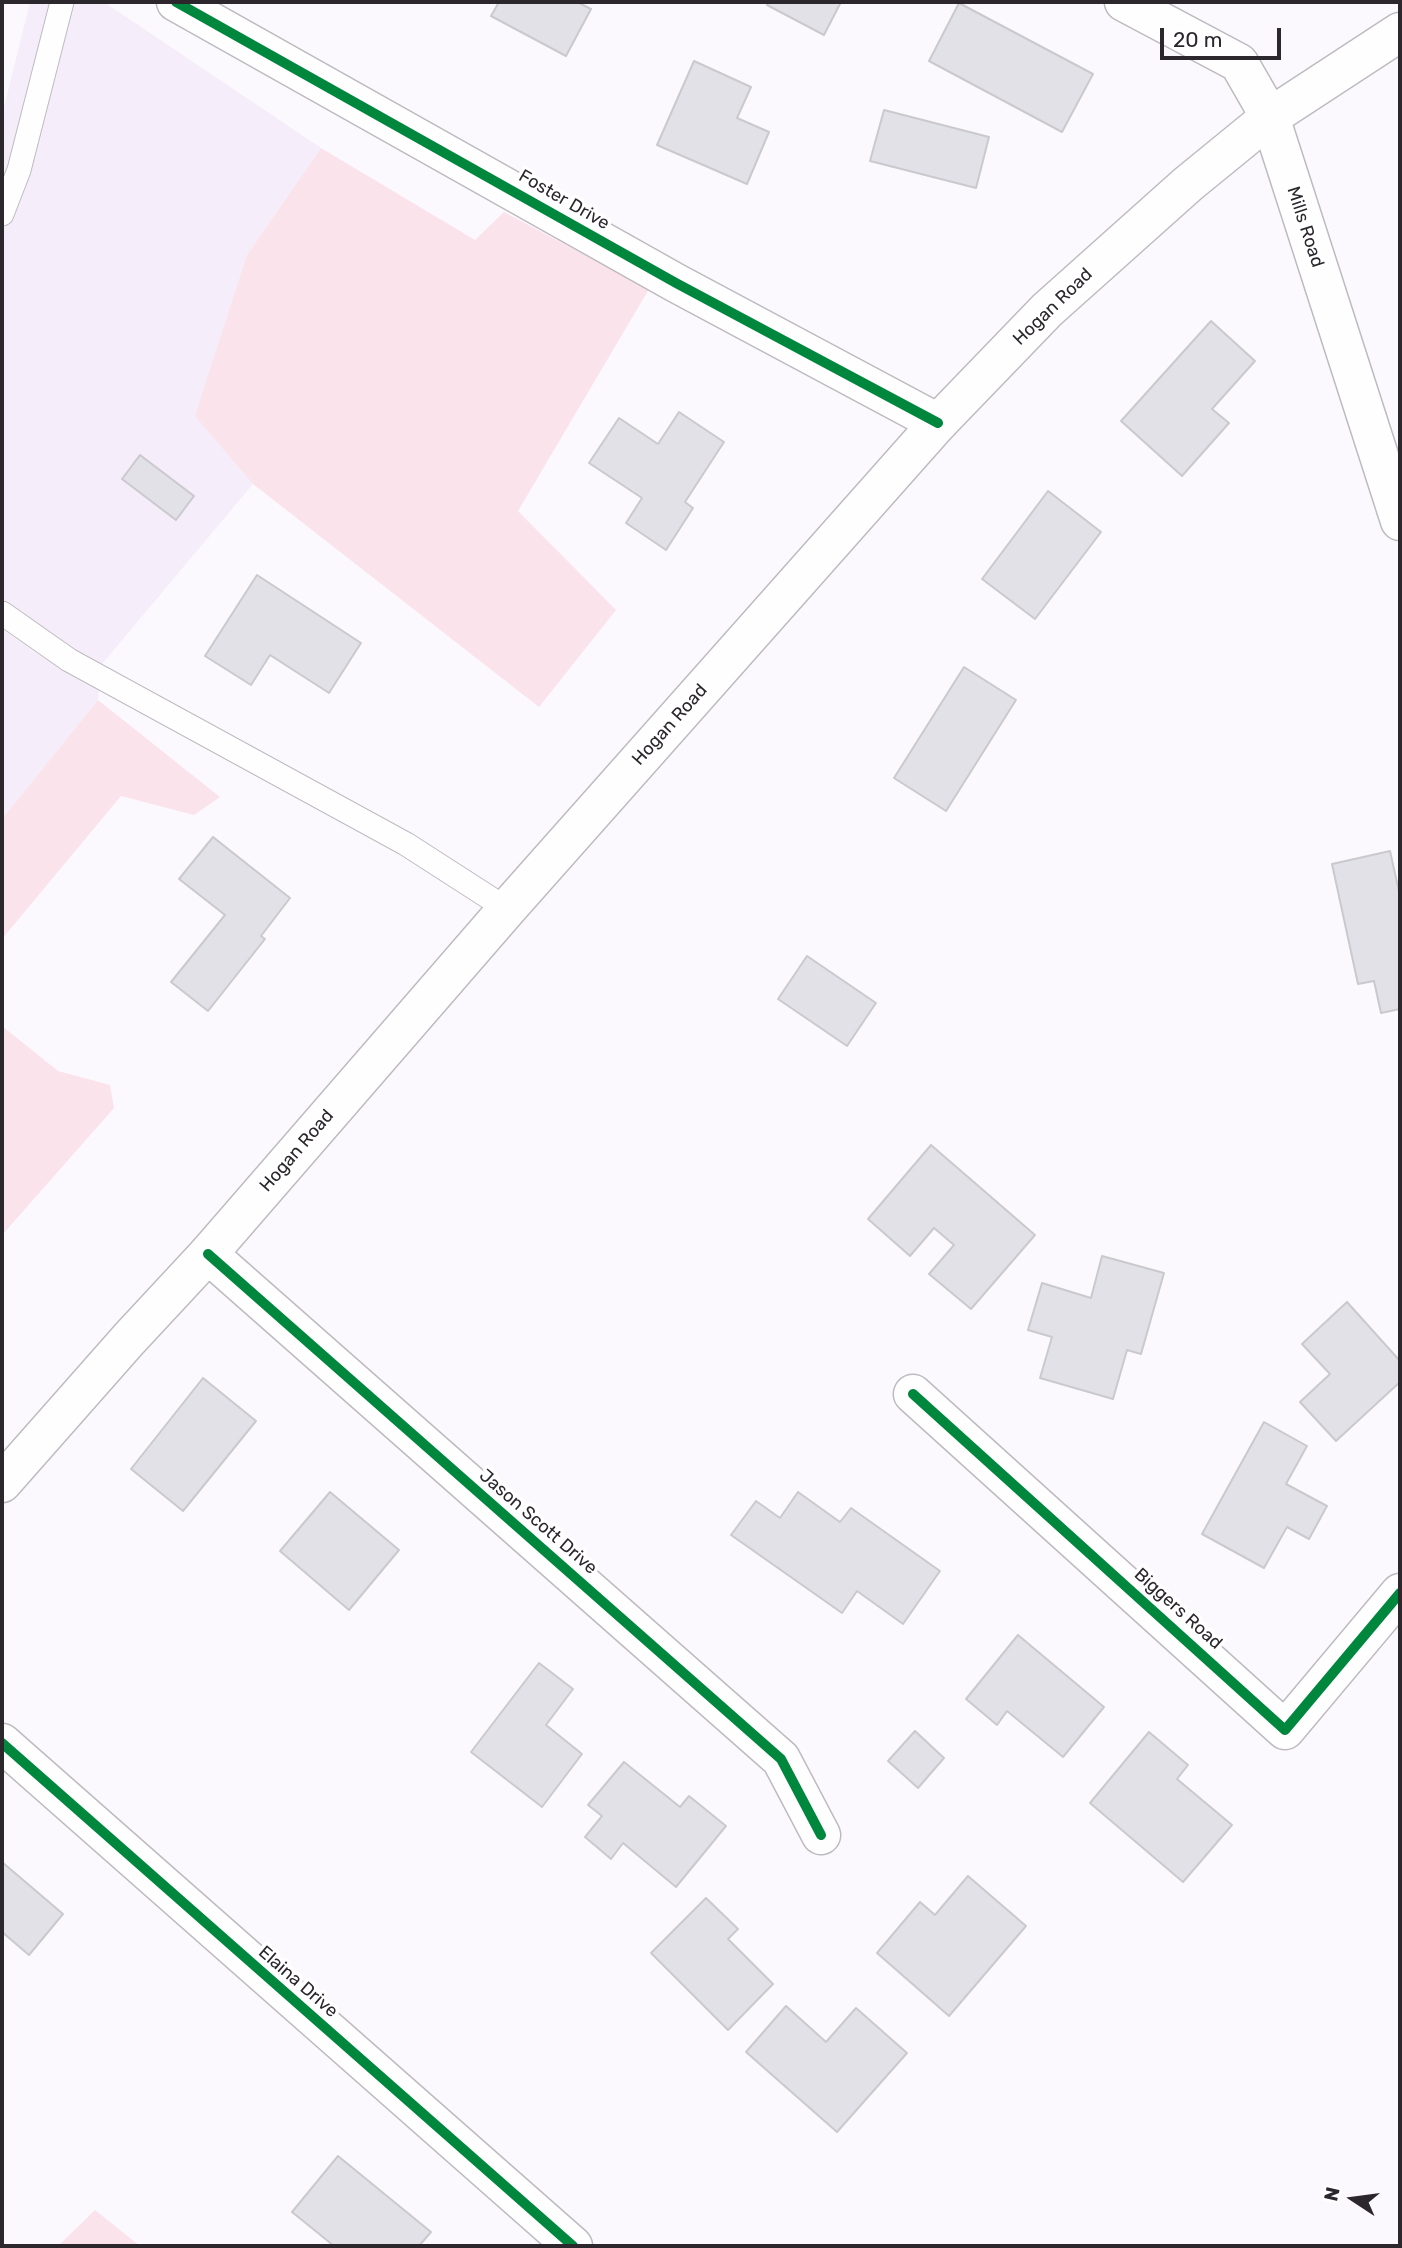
<!DOCTYPE html>
<html>
<head>
<meta charset="utf-8">
<style>
  body { margin:0 }
  #map { position:relative; width:1402px; height:2248px; overflow:hidden; background:#fcf9fe; font-family:Rubik,sans-serif }
  canvas { display:block }
  .frame { position:absolute; inset:0; border:4px solid #2b272d; pointer-events:none }
  .north { position:absolute; left:1318px; top:2164px; width:70px; height:70px; -webkit-text-stroke:5px #fff; paint-order:stroke; rotate:283deg; font-size:19px; font-weight:700; line-height:28px; text-align:center; color:#2b272d }
  .north::after { content:''; display:block; margin:auto; width:24px; height:32px; background:#2b272d; clip-path:polygon(50% 0,100% 100%,50% 72%,0 100%) }
  .scale { position:absolute; left:1160px; top:28px; width:121px; height:32px; box-sizing:border-box; border:4px solid #2b272d; border-top:0; padding-left:9px; font-size:21px; line-height:24px; white-space:nowrap; color:#2b272d; -webkit-text-stroke:5px #fff; paint-order:stroke }
</style>
</head>
<body>
<div id="map">
<canvas width="1402" height="2248"></canvas>
<div class="frame"></div>
<div class="north">N</div>
<div class="scale">20 m</div>
</div>
<script>
const context = document.querySelector('canvas').getContext('2d');
context.lineJoin = 'round';
function fillPath(path, color) {
  context.fillStyle = color;
  context.fill(path, 'evenodd');
}
function shape(rows) {
  const path = new Path2D();
  for (const r of rows) {
    path.moveTo(r[0], r[1]);
    for (let i = 2; i < r.length; i += 2) path.lineTo(r[i], r[i + 1]);
  }
  return path;
}
function trace(path, color, width, dash) {
  context.strokeStyle = color;
  context.lineWidth = width;
  context.lineCap = dash ? 'butt' : 'round';
  context.setLineDash(dash || []);
  context.stroke(path);
}
function drawText(font, color, halo, rows, align = 'center') {
  context.font = font + ' Rubik,sans-serif';
  context.lineWidth = 7;
  context.setLineDash([]);
  context.textBaseline = 'middle';
  context.strokeStyle = halo;
  context.fillStyle = color;
  for (const [text, x, y, turn = 0] of rows) {
    context.save();
    context.translate(x, y);
    context.rotate((+turn || 0) * Math.PI / 180);
    context.textAlign = isNaN(turn) ? turn : align;
    if (halo) context.strokeText(text, 0, 0);
    context.fillText(text, 0, 0);
    context.restore();
  }
}
fillPath(shape([
  [30,2,104,2,321,148,247,255,196,416,253,484,102,664,98,700,2,819,2,115]
]), '#f5edf9');
fillPath(shape([
  [321,148,475,240,504,212,649,289,518,511,616,610,539,707,253,484,195,416,247,255],
  [98,700,220,797,194,815,121,796,2,939,2,819],
  [2,1026,58,1071,110,1085,114,1108,3,1234],
  [95,2210,140,2246,58,2246]
]), '#fae3ea');
const building = shape([
  [499,2,577,2,591,9,566,56,491,16,499,2],
  [768,2,841,2,824,35,767,5,768,2],
  [959,3,1093,74,1062,132,929,61,959,3],
  [694,61,751,87,737,118,769,132,747,184,657,145,694,61],
  [884,110,989,137,976,188,870,161,884,110],
  [1211,321,1255,361,1212,409,1229,423,1182,476,1121,421,1211,321],
  [679,412,724,442,685,502,693,508,666,550,626,523,642,498,589,463,619,418,658,444,679,412],
  [140,455,194,496,176,520,122,479,140,455],
  [1048,491,1101,532,1035,619,982,579,1048,491],
  [257,575,361,643,329,693,270,655,251,685,205,656,257,575],
  [964,667,1016,700,946,811,894,778,964,667],
  [213,837,290,898,261,936,265,939,208,1011,171,982,225,915,179,879,213,837],
  [1390,851,1400,896,1400,1009,1381,1013,1374,981,1358,984,1332,864,1390,851],
  [807,956,876,1003,847,1046,778,999,807,956],
  [931,1145,1035,1235,971,1309,929,1274,954,1245,934,1228,910,1256,868,1219,931,1145],
  [1102,1256,1164,1273,1141,1354,1127,1350,1113,1399,1040,1378,1052,1337,1028,1330,1042,1283,1091,1298,1102,1256],
  [1347,1302,1400,1361,1400,1382,1336,1441,1300,1402,1330,1374,1302,1344,1347,1302],
  [203,1378,256,1421,183,1511,131,1469,203,1378],
  [1264,1422,1307,1446,1286,1484,1327,1506,1309,1539,1287,1527,1264,1568,1202,1534,1264,1422],
  [330,1492,399,1550,349,1610,280,1551,330,1492],
  [798,1492,840,1522,851,1508,940,1571,903,1624,857,1591,842,1613,731,1535,756,1501,780,1518,798,1492],
  [1018,1635,1104,1707,1063,1757,1007,1711,997,1725,966,1699,1018,1635],
  [539,1663,573,1689,546,1725,582,1754,542,1807,471,1752,539,1663],
  [915,1731,944,1758,918,1788,888,1761,915,1731],
  [1149,1732,1188,1765,1177,1779,1232,1825,1183,1882,1090,1803,1149,1732],
  [624,1762,680,1807,689,1796,726,1826,676,1887,623,1843,611,1859,585,1837,602,1816,588,1805,624,1762],
  [2,1862,63,1914,29,1955,2,1932,2,1862],
  [968,1876,1026,1926,949,2016,877,1953,920,1902,935,1915,968,1876],
  [706,1898,738,1929,728,1939,773,1984,728,2030,651,1953,706,1898],
  [786,2006,826,2042,856,2008,907,2053,837,2132,746,2052,786,2006],
  [338,2156,431,2232,419,2246,334,2246,292,2212,338,2156]
]);
fillPath(building, '#e2e1e8');
trace(building, '#cac9ce', 2);
const service = shape([
  [2,214,19,170,62,2],
  [2,613,69,660,406,844,507,909]
]);
const minor = shape([
  [1124,2,1239,63,1270,117,1400,521],
  [208,1254,781,1759,821,1835],
  [913,1394,1285,1730,1400,1593],
  [2,1743,573,2246]
]);
const tertiary = shape([
  [176,2,676,283,938,423]
]);
const secondary = shape([
  [2,1483,129,1339,208,1254,507,909,938,423,1047,310,1188,184,1270,117,1400,32]
]);
trace(service, '#bebbc0', 25);
trace(minor, '#bebbc0', 41);
trace(tertiary, '#bebbc0', 41);
trace(secondary, '#bebbc0', 41);
trace(service, '#fffeff', 23);
trace(minor, '#fffeff', 38);
trace(tertiary, '#fffeff', 38);
trace(secondary, '#fffeff', 38);
trace(shape([
  [176,2,676,283,938,423],
  [208,1254,781,1759,821,1835],
  [913,1394,1285,1730,1400,1593],
  [2,1743,573,2246]
]), '#00873e', 10);
drawText('18px', '#2b272d', '#fff', [
  ["Foster Drive",564,200,30],
  ["Mills Road",1305,227,72],
  ["Hogan Road",1053,307,-44],
  ["Hogan Road",670,725,-48],
  ["Hogan Road",297,1151,-49],
  ["Jason Scott Drive",538,1522,41],
  ["Biggers Road",1178,1609,42],
  ["Elaina Drive",298,1982,41]
]);
</script>
</body>
</html>
